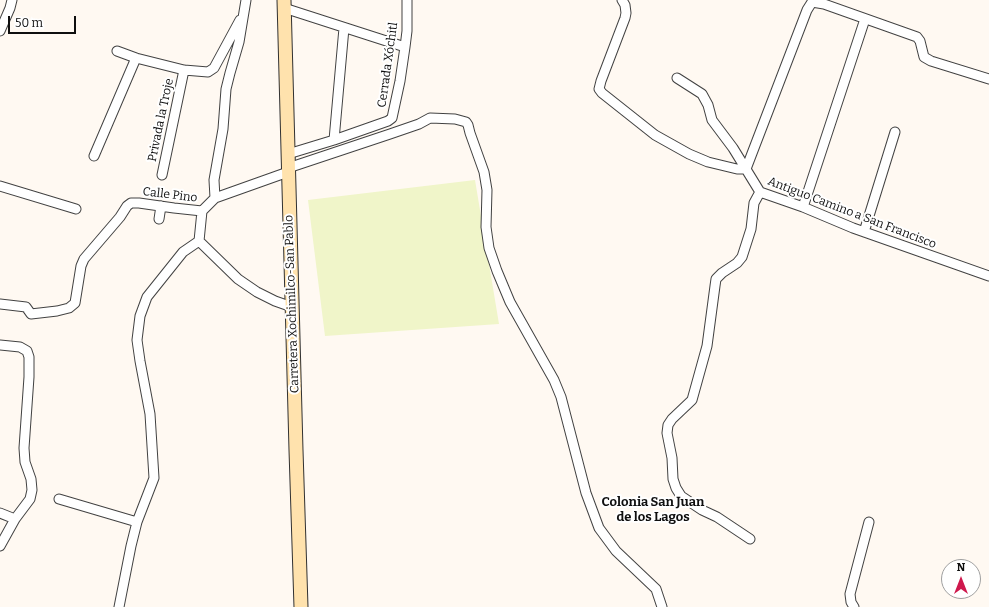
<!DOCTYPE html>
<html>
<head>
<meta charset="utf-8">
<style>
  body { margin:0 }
  #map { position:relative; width:989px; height:607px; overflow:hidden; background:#fff9f2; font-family:Bitter,serif }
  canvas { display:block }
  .north { position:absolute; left:941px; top:559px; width:40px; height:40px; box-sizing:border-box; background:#fff; border:1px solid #9f9f9f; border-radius:50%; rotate:0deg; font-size:11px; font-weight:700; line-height:16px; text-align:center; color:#0f0f0f }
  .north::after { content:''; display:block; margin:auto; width:14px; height:18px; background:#cf184d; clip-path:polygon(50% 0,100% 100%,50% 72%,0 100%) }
  .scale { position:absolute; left:8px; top:16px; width:68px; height:18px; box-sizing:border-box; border:2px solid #0f0f0f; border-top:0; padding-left:5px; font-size:12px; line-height:14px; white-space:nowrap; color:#0f0f0f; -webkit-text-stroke:3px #fff; paint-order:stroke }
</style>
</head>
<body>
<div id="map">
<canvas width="989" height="607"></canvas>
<div class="north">N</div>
<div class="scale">50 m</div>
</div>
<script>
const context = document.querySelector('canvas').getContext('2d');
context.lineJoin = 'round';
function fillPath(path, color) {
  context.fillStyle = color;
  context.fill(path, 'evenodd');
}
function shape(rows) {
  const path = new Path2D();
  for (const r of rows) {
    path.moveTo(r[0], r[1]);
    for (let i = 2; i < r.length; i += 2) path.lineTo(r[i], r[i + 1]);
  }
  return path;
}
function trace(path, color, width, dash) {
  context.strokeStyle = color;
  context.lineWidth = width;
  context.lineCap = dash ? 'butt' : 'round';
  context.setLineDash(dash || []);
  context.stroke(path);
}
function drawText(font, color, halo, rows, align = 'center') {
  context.font = font + ' Bitter,serif';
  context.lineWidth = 4;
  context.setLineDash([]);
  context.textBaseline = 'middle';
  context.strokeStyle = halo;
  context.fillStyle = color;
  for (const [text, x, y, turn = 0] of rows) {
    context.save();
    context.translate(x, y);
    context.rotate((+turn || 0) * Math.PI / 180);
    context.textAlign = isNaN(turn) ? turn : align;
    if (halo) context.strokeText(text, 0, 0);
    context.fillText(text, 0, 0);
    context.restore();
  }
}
fillPath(shape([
  [475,180,499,324,325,336,308,200]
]), '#f0f5c9');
const street = shape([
  [622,0,625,5,626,13,625,18,601,81,599,89,602,93,655,135,689,154,708,162,737,169,746,169],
  [284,8,405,47],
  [0,31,10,8,12,0],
  [117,51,136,58,184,70,208,72,214,68,240,20],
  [677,78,702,94,708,105,712,120,733,148,760,192,803,207,853,228,989,276],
  [334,140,344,28],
  [288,154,334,140,388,121,392,118,400,81,405,47,407,31,407,0],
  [94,156,136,58],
  [288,168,390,134,419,124,430,118,455,119,466,122,468,125,470,133,484,172,487,190,486,227,489,248,497,271,510,302,554,380,561,397,586,493,599,528,616,551,656,589,662,607],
  [746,169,807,10,812,2,824,4,917,37,920,41,924,57,931,61,989,79],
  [162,175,184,70],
  [0,186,76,209],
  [215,198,214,180,223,129,226,89,230,73,239,42,246,0],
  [803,207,865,19],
  [159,219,161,206],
  [864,232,895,132],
  [199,241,238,279,257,292,275,301,292,307],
  [0,304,26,307,31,314,57,311,69,308,75,303,81,266,84,259,120,217,127,206,131,203,139,203,174,208,202,211,215,198,288,172],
  [0,345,20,347,27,351,29,357,29,377,24,448,25,462,31,479,32,490,30,499,15,519,0,546],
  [59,499,137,522],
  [0,513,15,519],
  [750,539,717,517,702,510,681,496,676,488,673,479,672,458,667,433,668,425,672,419,692,400,707,346,715,286,716,279,722,273,737,263,742,257,751,229,754,203,760,192],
  [119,607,131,546,137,522,154,478,150,414,140,361,137,340,140,316,147,297,183,252,199,241,202,211],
  [854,607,851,602,850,594,869,522]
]);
const secondary = shape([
  [284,0,296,450,301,607]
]);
trace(street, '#424242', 11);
trace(secondary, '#313131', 15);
trace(street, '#fff', 9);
trace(secondary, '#ffe2ad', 13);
drawText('12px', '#0f0f0f', '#fff', [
  ["Cerrada Xóchitl",388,65,-82],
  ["Privada la Troje",161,120,-78],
  ["Calle Pino",170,195,7],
  ["Antiguo Camino a San Francisco",852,213,21],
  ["Carretera Xochimilco-San Pablo",292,304,-92]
]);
drawText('bold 13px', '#0f0f0f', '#fff', [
  ["Colonia San Juan",653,502],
  ["de los Lagos",653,517]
]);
</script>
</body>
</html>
